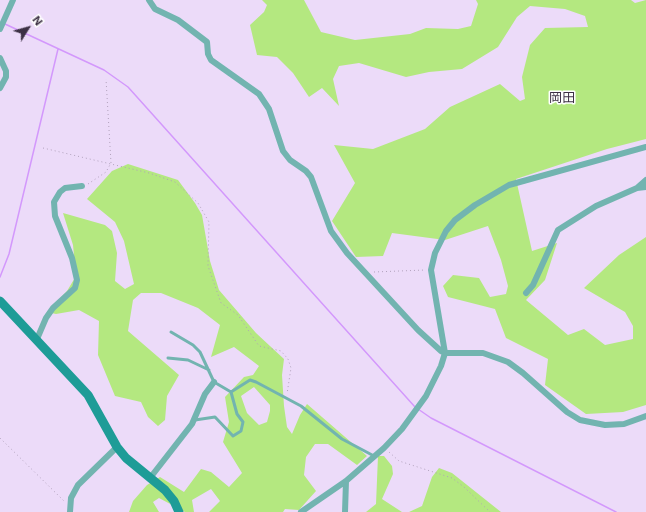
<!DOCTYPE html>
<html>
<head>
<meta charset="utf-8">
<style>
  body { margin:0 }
  #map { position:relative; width:646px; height:512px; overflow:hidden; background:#ecdbf9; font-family:Inter,sans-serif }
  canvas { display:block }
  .north { position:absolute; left:8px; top:8px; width:40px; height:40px; -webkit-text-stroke:3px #fff; paint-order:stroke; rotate:53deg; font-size:11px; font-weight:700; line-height:16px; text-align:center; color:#3c3044 }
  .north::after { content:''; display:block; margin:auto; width:14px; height:18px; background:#3c3044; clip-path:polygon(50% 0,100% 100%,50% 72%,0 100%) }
</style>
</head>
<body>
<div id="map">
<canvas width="646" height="512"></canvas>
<div class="north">N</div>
</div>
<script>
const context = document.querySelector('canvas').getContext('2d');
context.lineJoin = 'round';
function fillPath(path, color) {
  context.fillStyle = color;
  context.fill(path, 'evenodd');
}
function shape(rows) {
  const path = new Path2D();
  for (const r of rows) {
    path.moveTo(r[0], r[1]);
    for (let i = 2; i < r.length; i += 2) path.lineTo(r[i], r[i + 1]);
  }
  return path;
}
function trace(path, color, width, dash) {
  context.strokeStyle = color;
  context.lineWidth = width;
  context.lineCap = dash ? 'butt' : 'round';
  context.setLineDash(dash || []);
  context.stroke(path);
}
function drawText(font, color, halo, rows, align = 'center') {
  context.font = font + ' Inter,"Noto Sans JP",sans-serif';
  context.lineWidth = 3;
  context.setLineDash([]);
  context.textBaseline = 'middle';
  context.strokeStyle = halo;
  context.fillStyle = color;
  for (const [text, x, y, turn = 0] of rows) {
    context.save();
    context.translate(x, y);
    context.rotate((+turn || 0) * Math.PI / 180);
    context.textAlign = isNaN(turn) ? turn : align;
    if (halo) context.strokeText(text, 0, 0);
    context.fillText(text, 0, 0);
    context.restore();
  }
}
fillPath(shape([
  [262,0,304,0,321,32,355,40,410,34,426,28,458,29,471,26,478,4,476,0,631,0,635,3,646,0,646,139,607,149,516,179,532,251,557,243,545,280,526,300,568,335,584,329,605,345,633,339,633,326,625,312,584,288,619,255,646,237,646,405,623,412,586,414,545,385,548,359,506,338,495,309,448,297,443,286,453,275,479,278,490,297,506,294,508,286,501,260,488,226,445,240,392,233,383,256,356,257,332,221,355,183,334,145,373,149,425,129,450,107,500,84,520,101,525,99,522,77,530,45,545,28,588,27,585,16,565,9,530,6,517,17,498,47,462,69,429,72,406,77,359,63,339,66,333,79,339,106,322,88,309,97,293,73,277,57,257,55,250,25,264,12,267,5],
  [128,164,178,180,195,203,202,215,210,261,219,290,256,333,284,359,282,375,284,406,287,427,292,434,300,415,307,404,367,456,357,465,328,444,315,444,306,457,304,475,316,491,299,510,285,509,283,512,209,512,220,501,211,489,192,500,194,512,185,512,159,498,153,502,159,512,129,512,133,501,147,485,160,477,184,492,201,469,211,472,229,487,242,473,223,442,229,422,225,397,244,377,253,375,259,366,234,347,211,357,220,325,198,308,161,293,141,293,133,300,128,331,179,375,167,396,165,420,158,426,148,417,141,402,115,396,98,355,99,321,79,310,56,314,47,312,67,291,76,276,73,245,63,213,105,225,112,231,117,253,115,281,125,289,134,284,124,241,115,222,87,199,112,171],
  [254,387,270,405,270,411,267,422,259,425,247,413,241,396],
  [378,456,384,456,392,466,393,474,382,499,402,512,366,512,376,504],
  [439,468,452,473,501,512,409,512,422,506,432,477]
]), '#b4e880');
trace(shape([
  [5,24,104,70,128,87,415,407],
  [0,277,9,254,58,49],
  [418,409,431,418,616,512]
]), '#d398fc', 1.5);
trace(shape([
  [43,148,149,173,175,182,198,203,209,222,208,266,221,303,238,315,259,346,281,351,288,359,291,368,287,394],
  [88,184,106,172,111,163,106,79],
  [374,272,425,270],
  [0,438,65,502],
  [389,452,399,461,452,478,464,487,490,512]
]), '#b0a1bb', 1, [1, 3]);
trace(shape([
  [171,332,193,345,200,352,214,382,231,392,250,380,256,382,301,406,342,439,374,456],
  [168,358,188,360,209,370],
  [195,420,215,417,233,436,241,431,243,422,237,414,231,392]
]), '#72b4b0', 3);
trace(shape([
  [149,0,155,9,178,20,207,42,208,54,211,60,259,94,269,109,283,151,290,160,306,171,311,177,331,231,347,253,418,330,441,351,445,353,483,353,508,362,523,373,567,412,580,420,605,425,624,424,646,416],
  [0,29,13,0],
  [0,58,6,71,6,77,0,88],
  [637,188,646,180],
  [526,293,533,285,558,230,596,206,637,188,646,187],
  [37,339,46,318,53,308,75,288,77,280,72,258,55,216,54,202,60,192,65,188,82,186],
  [150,478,192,424,205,394,214,382],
  [70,512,71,498,78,485,117,447],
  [301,512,346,481,384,448,402,429,426,396,441,366,445,353,431,270,435,253,446,231,455,220,475,205,509,185,646,147],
  [345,512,346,481]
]), '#72b4b0', 6);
trace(shape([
  [0,301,88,395,117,447,126,458,165,490,174,501,179,512]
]), '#1e9c97', 9);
drawText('13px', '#3c3044', '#fff', [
  ["岡田",562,98]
]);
</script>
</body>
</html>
